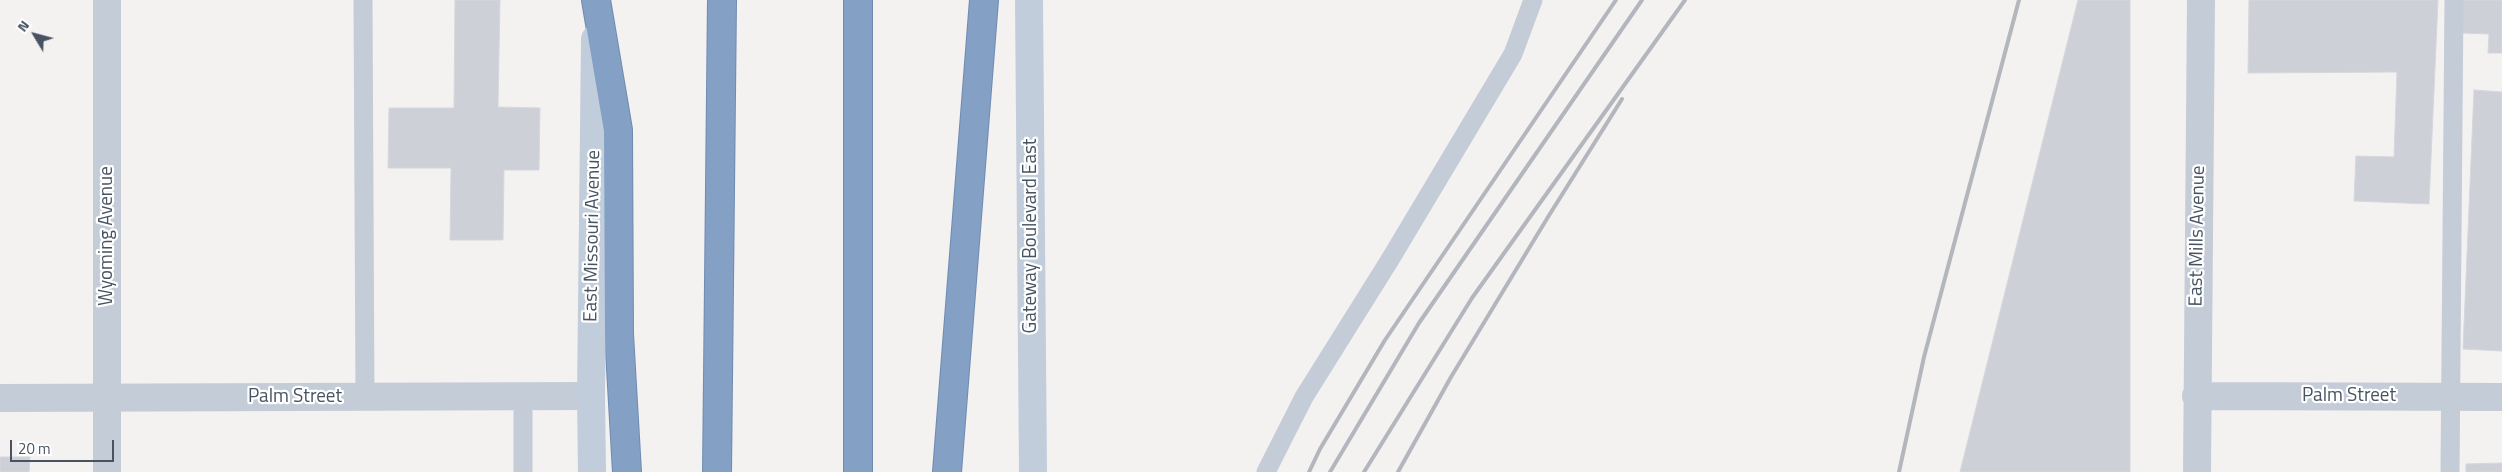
<!DOCTYPE html>
<html>
<head>
<meta charset="utf-8">
<style>
  body { margin:0 }
  #map { position:relative; width:2502px; height:472px; overflow:hidden; background:#f4f1f1; font-family:"Titillium Web",sans-serif }
  canvas { display:block }
  .north { position:absolute; left:10px; top:10px; width:50px; height:50px; -webkit-text-stroke:4px #fff; paint-order:stroke; rotate:307deg; font-size:14px; font-weight:700; line-height:20px; text-align:center; color:#475361 }
  .north::after { content:''; display:block; margin:auto; width:18px; height:22px; background:#475361; clip-path:polygon(50% 0,100% 100%,50% 72%,0 100%) }
  .scale { position:absolute; left:10px; top:440px; width:104px; height:22px; box-sizing:border-box; border:2px solid #475361; border-top:0; padding-left:6px; font-size:15px; line-height:18px; white-space:nowrap; color:#475361; -webkit-text-stroke:4px #fff; paint-order:stroke }
</style>
</head>
<body>
<div id="map">
<canvas width="2502" height="472"></canvas>
<div class="north">N</div>
<div class="scale">20 m</div>
</div>
<script>
const context = document.querySelector('canvas').getContext('2d');
context.lineJoin = 'round';
function fillPath(path, color) {
  context.fillStyle = color;
  context.fill(path, 'evenodd');
}
function shape(rows) {
  const path = new Path2D();
  for (const r of rows) {
    path.moveTo(r[0], r[1]);
    for (let i = 2; i < r.length; i += 2) path.lineTo(r[i], r[i + 1]);
  }
  return path;
}
function trace(path, color, width, dash) {
  context.strokeStyle = color;
  context.lineWidth = width;
  context.lineCap = dash ? 'butt' : 'round';
  context.setLineDash(dash || []);
  context.stroke(path);
}
function drawText(font, color, halo, rows, align = 'center') {
  context.font = font + ' "Titillium Web",sans-serif';
  context.lineWidth = 4.5;
  context.setLineDash([]);
  context.textBaseline = 'middle';
  context.strokeStyle = halo;
  context.fillStyle = color;
  for (const [text, x, y, turn = 0] of rows) {
    context.save();
    context.translate(x, y);
    context.rotate((+turn || 0) * Math.PI / 180);
    context.textAlign = isNaN(turn) ? turn : align;
    if (halo) context.strokeText(text, 0, 0);
    context.fillText(text, 0, 0);
    context.restore();
  }
}
const building = shape([
  [455,0,500,0,498,107,540,108,539,170,504,170,503,240,450,240,451,168,388,168,389,108,454,108,455,0],
  [2078,0,2130,0,2130,472,1960,472,2078,0],
  [2249,0,2438,0,2429,204,2354,201,2356,156,2394,157,2397,72,2248,73,2249,0],
  [2462,0,2502,0,2502,53,2488,53,2489,34,2461,33,2462,0],
  [2474,90,2502,92,2502,351,2463,349,2474,90],
  [0,457,30,457,29,472,0,472,0,457],
  [2502,463,2502,472,2466,472,2466,464,2502,463]
]);
fillPath(building, '#cdd0d6');
trace(building, '#d5d7dd', 1);
const motorway = shape([
  [596,0,618,130,619,334,627,472],
  [717,472,722,0],
  [858,472,858,0],
  [947,472,984,0]
]);
trace(motorway, '#6f8bb1', 30);
trace(shape([
  [363,0,365,397],
  [523,396,523,472],
  [1266,472,1304,397,1391,258,1513,54,1533,0],
  [2450,472,2454,0]
]), '#c4ccd7', 19);
trace(shape([
  [2196,396,2502,397],
  [0,398,591,396],
  [2197,472,2201,0]
]), '#c4ccd7', 28);
trace(shape([
  [107,0,107,472]
]), '#c4ccd7', 28);
trace(shape([
  [1029,0,1033,472],
  [592,472,591,396,595,39]
]), '#c2cddc', 28);
trace(motorway, '#84a0c5', 28);
trace(shape([
  [1309,472,1320,449,1385,340,1616,0],
  [1330,472,1419,323,1642,0],
  [1364,472,1472,298,1685,0],
  [1398,472,1451,377,1548,217,1622,99],
  [1899,472,1924,357,2019,0]
]), '#b3b6bc', 4);
drawText('19px', '#475361', '#fff', [
  ["Wyoming Avenue",107,236,-90],
  ["East Missouri Avenue",593,236,-89],
  ["Gateway Boulevard East",1031,236,-90],
  ["East Mills Avenue",2198,236,-89],
  ["Palm Street",2349,396],
  ["Palm Street",295,397]
]);
</script>
</body>
</html>
